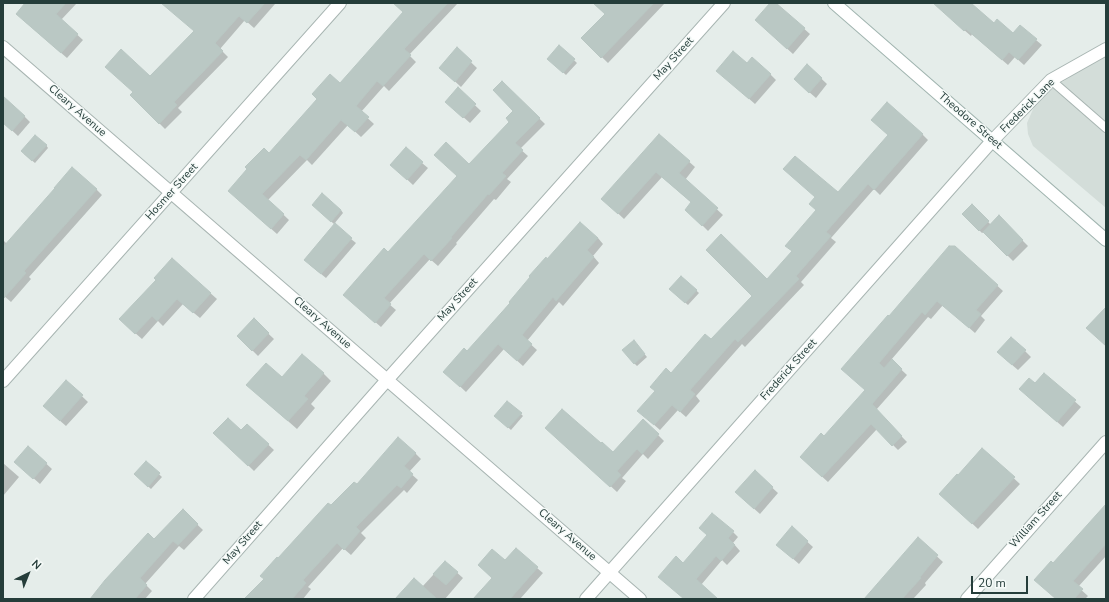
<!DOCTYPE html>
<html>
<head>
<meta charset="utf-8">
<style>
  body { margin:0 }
  #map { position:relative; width:1109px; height:602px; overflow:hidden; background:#e5edea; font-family:"Nunito Sans",sans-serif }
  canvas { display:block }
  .frame { position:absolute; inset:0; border:4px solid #253d3a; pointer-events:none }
  .north { position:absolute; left:8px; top:554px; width:40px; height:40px; -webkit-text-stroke:3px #f5faf8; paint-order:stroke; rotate:43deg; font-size:11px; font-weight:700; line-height:16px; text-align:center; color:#253d3a }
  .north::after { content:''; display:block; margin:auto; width:14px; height:18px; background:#253d3a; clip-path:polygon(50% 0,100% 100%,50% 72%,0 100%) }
  .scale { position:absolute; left:971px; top:576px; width:57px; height:18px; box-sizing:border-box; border:2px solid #253d3a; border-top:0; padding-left:5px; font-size:12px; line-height:14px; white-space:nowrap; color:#253d3a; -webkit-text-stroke:3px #f5faf8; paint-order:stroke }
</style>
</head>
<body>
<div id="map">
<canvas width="1109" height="602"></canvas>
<div class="frame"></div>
<div class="north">N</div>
<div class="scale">20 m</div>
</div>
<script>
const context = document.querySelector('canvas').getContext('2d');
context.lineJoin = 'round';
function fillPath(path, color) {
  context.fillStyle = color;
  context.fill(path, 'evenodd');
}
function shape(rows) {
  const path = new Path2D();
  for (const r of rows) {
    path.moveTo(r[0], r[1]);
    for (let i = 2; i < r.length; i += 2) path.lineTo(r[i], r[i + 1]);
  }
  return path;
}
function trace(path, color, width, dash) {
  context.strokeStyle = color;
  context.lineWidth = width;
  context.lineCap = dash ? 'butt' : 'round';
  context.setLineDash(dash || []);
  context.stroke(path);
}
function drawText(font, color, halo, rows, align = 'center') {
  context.font = font + ' "Nunito Sans",sans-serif';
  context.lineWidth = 3;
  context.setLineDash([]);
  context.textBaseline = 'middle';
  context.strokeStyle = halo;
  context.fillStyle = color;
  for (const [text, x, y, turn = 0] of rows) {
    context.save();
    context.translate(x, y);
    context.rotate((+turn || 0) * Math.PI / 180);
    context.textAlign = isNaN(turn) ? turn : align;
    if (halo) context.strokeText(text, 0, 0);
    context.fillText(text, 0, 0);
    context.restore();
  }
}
fillPath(shape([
  [1106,56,1106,208,1033,146,1028,134,1027,123,1034,107,1045,93,1101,57]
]), '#d3ddd9');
fillPath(shape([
  [27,3,77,3,61,20,83,40,67,58,23,20],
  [162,3,275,4,254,28,245,20,220,49,228,57,178,108,182,112,165,129,131,95,195,31],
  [409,3,458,3,409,55,416,62,389,91,384,86,361,112,374,124,361,137,348,125,312,165,307,160,268,200,289,220,277,234,235,197,269,154,340,84,404,12],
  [593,3,665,3,608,63,582,38,606,14],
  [771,3,775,3,810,34,793,54,762,26],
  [947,3,969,3,994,24,1013,34,1036,40,1042,45,1024,65,1015,57,1008,65,972,34,971,36,947,15],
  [559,46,577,63,566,75,551,61],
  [457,49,477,68,461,87,446,73],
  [747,64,770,74,776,80,755,104,723,76],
  [807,65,827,84,816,98,801,85],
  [502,82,545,124,520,149,528,156,507,179,511,182,496,200,494,199,456,243,457,244,438,266,430,259,389,304,396,310,381,327,350,300,389,253,511,122,514,111],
  [458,89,481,111,470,123,452,107],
  [3,102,24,116,30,122,18,136,3,122],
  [922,134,928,140,880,195,874,189,831,238,836,242,801,282,804,285,745,347,742,344,696,396,700,401,686,417,678,410,660,430,644,416,671,374,711,340,793,252,786,245,838,193],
  [659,135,695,167,685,180,723,215,708,231,692,215,692,203,662,177,624,219,608,204],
  [46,145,48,148,35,163,24,154],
  [422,163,428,168,413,185,397,170],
  [96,189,102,195,29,277,31,279,11,302,3,295,3,240,7,244],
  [313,205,341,210,343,213,334,224],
  [972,205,991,225,999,217,1028,246,1013,261,984,232,982,233,963,214],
  [598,238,603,244,593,256,599,263,563,306,559,302,527,341,537,350,523,366,504,349,466,392,450,377,467,353,547,260],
  [351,239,356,243,326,278,310,265],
  [955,247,1003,291,981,316,985,320,975,333,943,305,931,319,928,317,891,360,907,375,876,410,907,442,898,450,877,429,828,482,807,463,824,437,866,390,890,317],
  [172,259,217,299,200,318,183,304,163,326,158,321,142,339,126,325],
  [681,277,699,293,688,305,673,292],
  [254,320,274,339,258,356,238,336],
  [636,344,647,357,637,366,634,363],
  [1025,351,1031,357,1018,370,1004,358],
  [323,373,331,381,311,404,315,408,297,429,256,393,282,378],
  [1044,374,1081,407,1063,427,1026,395],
  [66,381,88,402,66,426,50,412],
  [521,414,523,416,511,430,498,418],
  [643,420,664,441,648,459,643,454,622,478,626,481,617,492,553,433,613,454],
  [247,425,274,450,254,471,215,433,241,432],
  [28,447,52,469,40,484,21,467],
  [982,449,1020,484,978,529,946,499],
  [415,453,421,459,409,472,418,480,407,493,404,490,361,533,366,538,351,555,343,548,308,587,311,589,303,599,246,599,265,579,279,560,331,507,357,486],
  [146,462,162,477,151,489,138,477],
  [3,463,19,477,3,496],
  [755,472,778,493,760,514,742,498],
  [1106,505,1106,556,1078,587,1088,596,1085,599,1057,599,1053,564],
  [183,511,203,530,184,550,179,546,145,584,152,591,145,599,91,599,154,540],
  [792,528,813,547,799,564,783,550],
  [733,532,738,537,733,543,740,551,727,565,722,560,701,585,717,599,684,599,683,564],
  [918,539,943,562,925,583,926,585,913,599,865,599],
  [505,561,537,568,543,573,520,599,475,599,493,578],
  [445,562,463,578,445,599,403,599,422,587]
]), '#0003');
const building = shape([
  [25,3,66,3,56,14,78,34,61,53,16,14,25,3],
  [161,3,265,3,247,23,239,16,215,43,223,51,174,102,177,105,159,124,130,95,133,92,105,67,121,49,150,76,194,31,161,3],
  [393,3,448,3,404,49,411,55,383,86,377,81,356,106,369,117,355,132,341,120,306,160,300,155,262,194,284,214,271,229,228,191,247,169,245,167,264,148,269,153,317,99,312,94,330,74,340,83,403,12,393,3],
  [593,3,654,3,601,58,581,38,605,14,593,3],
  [770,3,776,3,805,28,787,49,755,20,770,3],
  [933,3,971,3,994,23,997,19,1013,33,1020,25,1037,39,1018,60,1009,52,1002,60,966,29,964,31,933,3],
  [559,45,575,59,563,73,547,59,559,45],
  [457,47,472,61,455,82,439,68,457,47],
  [733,51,747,63,752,57,771,74,749,99,716,71,733,51],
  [807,64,822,78,809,93,794,79,807,64],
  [502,81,540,118,515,143,523,150,502,173,506,176,489,195,488,194,451,237,452,238,431,261,424,254,384,298,391,304,375,323,343,295,384,248,388,252,457,176,434,155,446,142,469,164,509,122,506,118,513,111,493,90,502,81],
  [458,87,476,104,463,118,445,102,458,87],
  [3,96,25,116,12,131,3,123,3,96],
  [887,102,923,134,874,190,868,184,826,232,831,236,796,276,799,279,738,342,735,339,690,390,695,394,680,412,672,405,654,425,637,411,655,391,650,387,666,368,671,373,705,334,711,339,752,296,706,250,721,234,767,279,792,251,785,246,816,210,809,204,815,197,783,169,795,156,838,192,888,135,871,120,887,102],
  [659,134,690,161,679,173,718,208,702,226,685,210,691,202,656,172,618,214,601,199,659,134],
  [35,135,47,145,32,161,21,151,35,135],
  [406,147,423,162,407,180,390,165,406,147],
  [72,167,97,189,24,271,26,273,3,299,3,247,55,188,54,188,72,167],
  [322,193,341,210,331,222,312,205,322,193],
  [972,204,989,221,979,231,962,214,972,204],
  [999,215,1023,240,1007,256,983,232,999,215],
  [580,222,598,238,587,250,594,257,556,301,553,297,522,335,532,344,517,361,498,344,460,387,443,372,464,348,467,351,510,303,509,302,530,277,529,276,546,257,547,259,580,222],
  [335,223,352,238,321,274,304,260,335,223],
  [949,246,955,246,998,285,976,310,981,314,969,328,937,301,925,315,922,312,879,363,884,368,892,359,902,369,872,404,902,436,892,446,871,424,822,477,800,457,821,433,824,436,865,390,841,369,888,315,889,316,949,246],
  [172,258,211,293,193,313,177,299,157,321,152,316,135,334,119,319,156,280,154,278,172,258],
  [681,276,697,290,685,303,669,289,681,276],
  [1106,307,1106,346,1086,328,1106,307],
  [254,318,269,333,252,351,237,336,254,318],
  [1011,337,1026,350,1012,365,997,352,1011,337],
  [634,340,645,354,634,364,622,350,634,340],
  [302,354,324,373,304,396,308,399,288,421,246,385,266,363,282,377,302,354],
  [1044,373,1076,400,1057,422,1019,389,1029,378,1035,383,1044,373],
  [66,380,83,395,60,421,43,406,66,380],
  [507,401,522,413,508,428,494,416,507,401],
  [562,409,601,443,602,442,613,452,643,419,659,434,642,454,637,449,617,471,621,475,610,487,545,428,562,409],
  [228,418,241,430,247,424,269,444,248,466,213,433,228,418],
  [398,437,416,453,404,466,413,474,401,488,397,485,356,527,360,531,344,550,337,543,303,580,306,583,292,599,244,599,264,579,260,576,277,557,278,558,328,503,331,505,354,482,357,484,398,437],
  [28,446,47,463,33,479,14,462,28,446],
  [982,448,1015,477,972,524,939,494,957,474,958,475,982,448],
  [146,461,160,473,148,487,134,474,146,461],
  [755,470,773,487,754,509,735,492,755,470],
  [1106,504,1106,544,1073,581,1083,589,1074,599,1056,599,1034,580,1051,561,1053,563,1106,504],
  [183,509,198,524,178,545,173,541,140,578,147,585,135,599,90,599,105,580,148,533,154,539,183,509],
  [712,513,734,531,728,538,735,545,721,561,716,556,696,579,718,599,684,599,658,577,676,556,683,563,707,535,699,528,712,513],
  [792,526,808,541,793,559,776,545,792,526],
  [918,537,938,555,920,577,921,578,902,599,864,599,918,537],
  [516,548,538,567,510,599,473,599,492,578,478,565,492,549,505,560,516,548],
  [445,561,458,572,446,585,433,574,445,561],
  [414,578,437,599,395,599,414,578]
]);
fillPath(building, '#bac8c4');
trace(building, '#b8c6c2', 1);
const service = shape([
  [1051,80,1106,128]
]);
const minor = shape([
  [3,47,640,599],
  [3,381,340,3],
  [194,599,387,380,724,3],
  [586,599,992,141,1051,80,1106,49],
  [967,599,1106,442]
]);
const secondary = shape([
  [834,3,1106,240]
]);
trace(service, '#a8b5b2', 10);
trace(minor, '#a8b5b2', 14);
trace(secondary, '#a1b5b0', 14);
trace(service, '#fff', 8);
trace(minor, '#fff', 12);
trace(secondary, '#fff', 12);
drawText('11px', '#253d3a', '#f5faf8', [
  ["May Street",674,59,-48],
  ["Frederick Lane",1028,106,-45],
  ["Cleary Avenue",77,111,41],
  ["Theodore Street",970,121,41],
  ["Hosmer Street",172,192,-48],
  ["May Street",458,300,-48],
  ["Cleary Avenue",322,323,41],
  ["Frederick Street",789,370,-48],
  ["William Street",1036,520,-48],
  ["Cleary Avenue",567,535,41],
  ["May Street",243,543,-49]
]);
</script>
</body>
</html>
